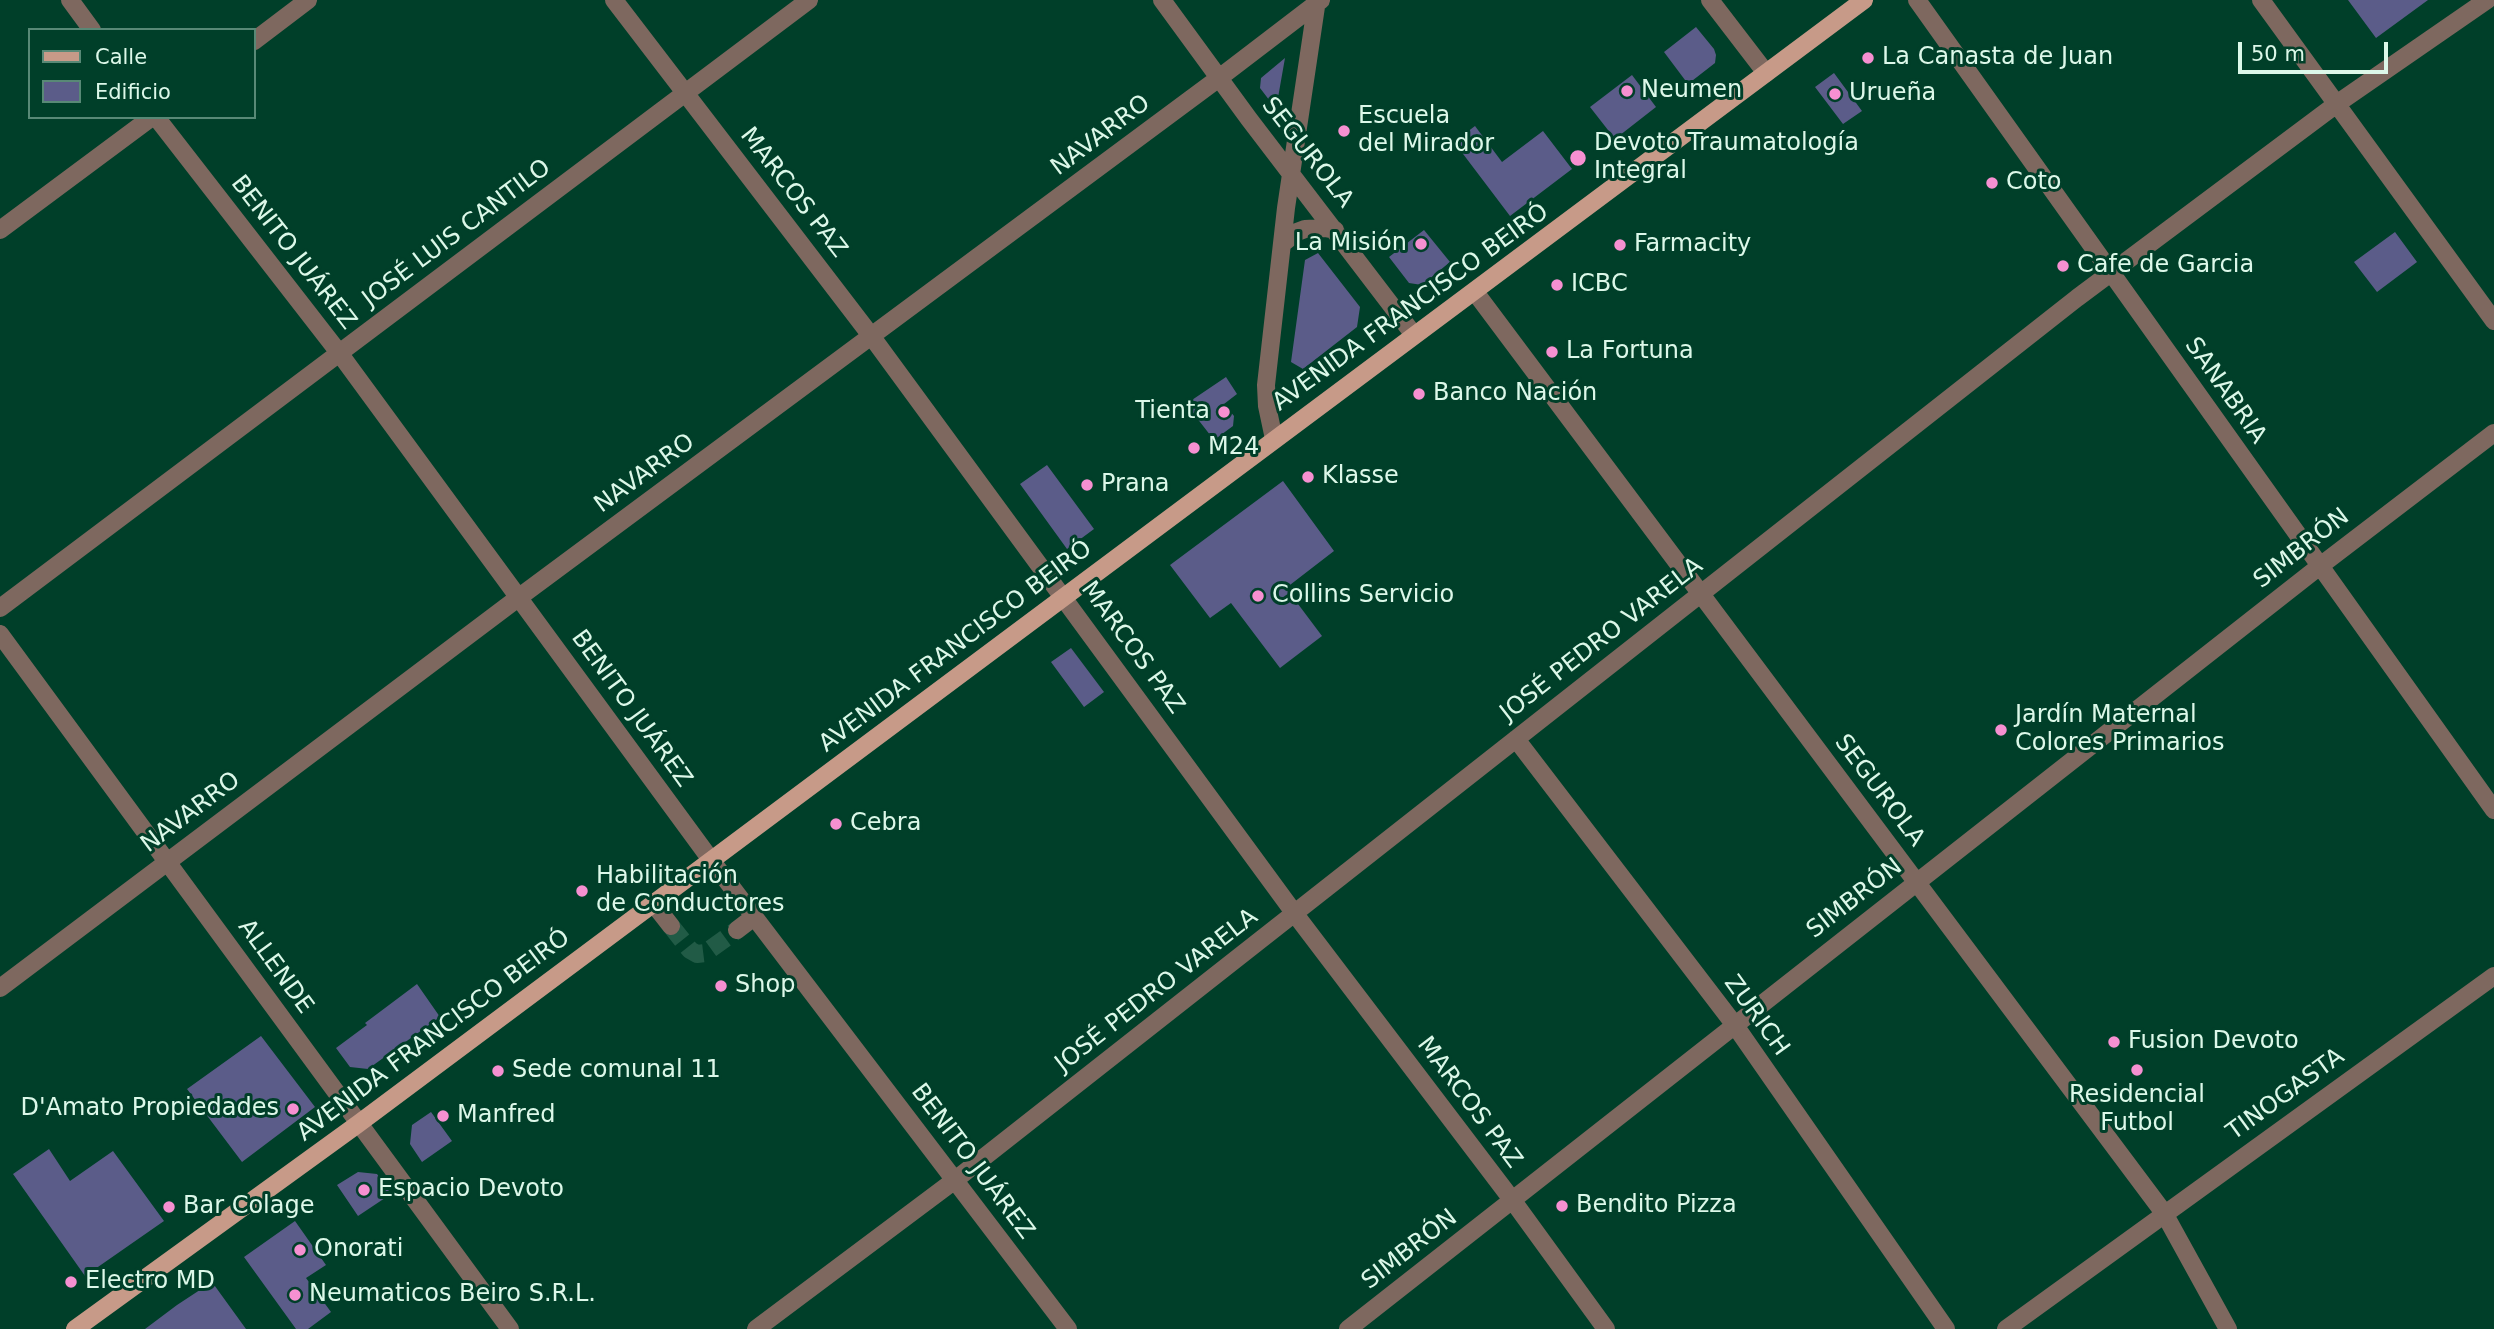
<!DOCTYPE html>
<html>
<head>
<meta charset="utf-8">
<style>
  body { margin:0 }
  #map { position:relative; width:2494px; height:1329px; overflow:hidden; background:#003f29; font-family:"DejaVu Sans",sans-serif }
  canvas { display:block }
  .legend { position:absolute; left:28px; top:28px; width:228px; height:91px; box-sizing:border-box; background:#003f29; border:2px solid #588976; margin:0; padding:9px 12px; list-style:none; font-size:21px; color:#dcf8e9 }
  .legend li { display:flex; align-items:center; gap:14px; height:35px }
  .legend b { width:35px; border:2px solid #588976 }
  .scale { position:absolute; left:2238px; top:42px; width:150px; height:32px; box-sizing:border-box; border:4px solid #dcf8e9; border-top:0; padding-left:9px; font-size:21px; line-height:24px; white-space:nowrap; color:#dcf8e9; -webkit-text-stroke:5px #003f29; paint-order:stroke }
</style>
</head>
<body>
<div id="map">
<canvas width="2494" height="1329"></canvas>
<ul class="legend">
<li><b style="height:9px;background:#c79a88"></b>Calle</li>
<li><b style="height:19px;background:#5b5c89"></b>Edificio</li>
</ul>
<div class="scale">50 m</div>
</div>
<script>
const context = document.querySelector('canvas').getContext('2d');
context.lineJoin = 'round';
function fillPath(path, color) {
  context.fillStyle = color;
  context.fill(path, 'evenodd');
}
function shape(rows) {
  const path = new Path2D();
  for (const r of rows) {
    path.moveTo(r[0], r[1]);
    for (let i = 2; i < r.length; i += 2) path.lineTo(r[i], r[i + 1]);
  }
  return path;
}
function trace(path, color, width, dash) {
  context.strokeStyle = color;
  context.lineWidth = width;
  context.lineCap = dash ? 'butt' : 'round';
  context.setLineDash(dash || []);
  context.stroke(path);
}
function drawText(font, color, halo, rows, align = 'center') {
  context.font = font + ' "DejaVu Sans",sans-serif';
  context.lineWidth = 6;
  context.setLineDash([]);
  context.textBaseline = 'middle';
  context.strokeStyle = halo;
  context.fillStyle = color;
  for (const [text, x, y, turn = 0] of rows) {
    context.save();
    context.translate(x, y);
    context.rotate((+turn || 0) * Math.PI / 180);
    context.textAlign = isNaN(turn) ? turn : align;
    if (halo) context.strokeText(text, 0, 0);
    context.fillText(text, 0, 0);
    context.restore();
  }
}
fillPath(shape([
  [2348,0,2428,0,2376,38],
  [1696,27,1714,49,1716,55,1715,63,1688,84,1664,52],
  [1285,58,1276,109,1260,88,1261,78],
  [1834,73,1862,111,1843,124,1815,87],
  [1632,75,1656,107,1615,139,1590,107],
  [1475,126,1502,162,1543,131,1572,169,1510,216,1454,142],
  [1424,230,1450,262,1422,285,1409,283,1389,257],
  [2395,232,2417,262,2377,292,2354,262],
  [1318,253,1360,307,1357,327,1303,369,1291,362,1305,260],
  [1226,377,1237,394,1224,404,1234,416,1233,426,1214,440,1186,404],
  [1047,465,1094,529,1067,549,1020,484],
  [1283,481,1334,551,1286,588,1322,636,1280,668,1231,603,1210,618,1170,565],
  [1071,648,1104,692,1084,707,1051,662],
  [417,984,440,1017,368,1069,350,1067,336,1048,367,1025,365,1023],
  [261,1036,315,1107,242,1162,187,1089],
  [431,1112,452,1141,422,1162,410,1144,412,1125],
  [49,1149,70,1181,113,1151,164,1221,85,1276,13,1174],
  [358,1172,377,1174,391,1194,358,1216,337,1185],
  [295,1221,326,1265,306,1278,331,1312,308,1329,296,1329,244,1257],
  [212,1282,246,1329,145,1329,177,1305]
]), '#5b5c89');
trace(shape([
  [671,926,690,950,697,954,705,953,737,930]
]), '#215b46', 18, [18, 9]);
trace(shape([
  [70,0,92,30],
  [614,0,872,337,1295,914,1513,1201,1606,1329],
  [1162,0,1249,119,1414,335],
  [1710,0,1766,73],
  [1917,0,2494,810],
  [2261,0,2494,321],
  [254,41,308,0],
  [156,117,340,354,711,860,1068,1329],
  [0,230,152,117],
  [1282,244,1297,232,1305,229,1325,228,1335,230],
  [1475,292,2164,1213,2228,1329],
  [1274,439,1267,406,1266,385,1286,208,1317,0],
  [0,608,809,0],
  [0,634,510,1329],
  [1516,739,1734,1024,1946,1329],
  [653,903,671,926],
  [737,930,754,917],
  [0,988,518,598,1219,78,1321,0],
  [756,1329,955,1180,2077,298,2338,103,2487,0],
  [1348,1329,2320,566,2494,433],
  [2006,1329,2494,976]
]), '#7e685f', 18);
trace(shape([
  [75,1329,358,1124,1864,0]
]), '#c79a88', 18);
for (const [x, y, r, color] of [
  [1868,58,7,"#f690d1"],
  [1627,91,7,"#f690d1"],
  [1835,94,7,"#f690d1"],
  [1344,131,7,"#f690d1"],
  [1578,158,9,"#f690d1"],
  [1992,183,7,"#f690d1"],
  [1421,244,7,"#f690d1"],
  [1620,245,7,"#f690d1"],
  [2063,266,7,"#f690d1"],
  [1557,285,7,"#f690d1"],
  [1552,352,7,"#f690d1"],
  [1419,394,7,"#f690d1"],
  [1224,412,7,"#f690d1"],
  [1194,448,7,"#f690d1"],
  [1308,477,7,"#f690d1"],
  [1087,485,7,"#f690d1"],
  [1258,596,7,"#f690d1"],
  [2001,730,7,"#f690d1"],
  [836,824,7,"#f690d1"],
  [582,891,7,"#f690d1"],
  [721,986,7,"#f690d1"],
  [2114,1042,7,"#f690d1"],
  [2137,1070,7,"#f690d1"],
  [498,1071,7,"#f690d1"],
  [293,1109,7,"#f690d1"],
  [443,1116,7,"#f690d1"],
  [364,1190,7,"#f690d1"],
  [1562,1206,7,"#f690d1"],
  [169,1207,7,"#f690d1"],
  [300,1250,7,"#f690d1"],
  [71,1282,7,"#f690d1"],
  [295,1295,7,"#f690d1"]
]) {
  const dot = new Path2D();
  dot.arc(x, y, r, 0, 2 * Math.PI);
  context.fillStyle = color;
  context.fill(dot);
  trace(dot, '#003f29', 2.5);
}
drawText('24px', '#dcf8e9', '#003f29', [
  ["La Canasta de Juan",1882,58],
  ["Neumen",1641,91],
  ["Urueña",1849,94],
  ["Escuela",1358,117],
  ["del Mirador",1358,145],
  ["Devoto Traumatología",1594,144],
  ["Integral",1594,172],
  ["Coto",2006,183],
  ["La Misión",1407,244,"right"],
  ["Farmacity",1634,245],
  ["Cafe de Garcia",2077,266],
  ["ICBC",1571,285],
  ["La Fortuna",1566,352],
  ["Banco Nación",1433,394],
  ["Tienta",1210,412,"right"],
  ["M24",1208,448],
  ["Klasse",1322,477],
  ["Prana",1101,485],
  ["Collins Servicio",1272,596],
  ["Jardín Maternal",2015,716],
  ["Colores Primarios",2015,744],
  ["Cebra",850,824],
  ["Habilitación",596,877],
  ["de Conductores",596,905],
  ["Shop",735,986],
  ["Fusion Devoto",2128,1042],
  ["Sede comunal 11",512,1071],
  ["Residencial",2137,1096,"center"],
  ["Futbol",2137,1124,"center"],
  ["D'Amato Propiedades",279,1109,"right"],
  ["Manfred",457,1116],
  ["Espacio Devoto",378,1190],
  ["Bendito Pizza",1576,1206],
  ["Bar Colage",183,1207],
  ["Onorati",314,1250],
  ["Electro MD",85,1282],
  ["Neumaticos Beiro S.R.L.",309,1295]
], 'left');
drawText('24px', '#dcf8e9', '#003f29', [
  ["NAVARRO",1101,136,-37],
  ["SEGUROLA",1307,153,52],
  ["MARCOS PAZ",793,193,52],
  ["JOSÉ LUIS CANTILO",457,234,-37],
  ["BENITO JUÁREZ",293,253,52],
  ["AVENIDA FRANCISCO BEIRÓ",1411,308,-36],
  ["SANABRIA",2225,391,55],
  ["NAVARRO",645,474,-36],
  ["SIMBRÓN",2302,549,-38],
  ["JOSÉ PEDRO VARELA",1602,640,-38],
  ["AVENIDA FRANCISCO BEIRÓ",956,647,-37],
  ["MARCOS PAZ",1132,648,54],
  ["BENITO JUÁREZ",631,709,54],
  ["SEGUROLA",1879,791,53],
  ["NAVARRO",191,813,-37],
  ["SIMBRÓN",1855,899,-38],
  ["ALLENDE",275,967,54],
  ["JOSÉ PEDRO VARELA",1157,991,-38],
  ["ZURICH",1756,1016,54],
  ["AVENIDA FRANCISCO BEIRÓ",434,1036,-37],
  ["TINOGASTA",2286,1095,-36],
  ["MARCOS PAZ",1469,1103,53],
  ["BENITO JUÁREZ",972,1162,53],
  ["SIMBRÓN",1410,1250,-38]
]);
</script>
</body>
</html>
